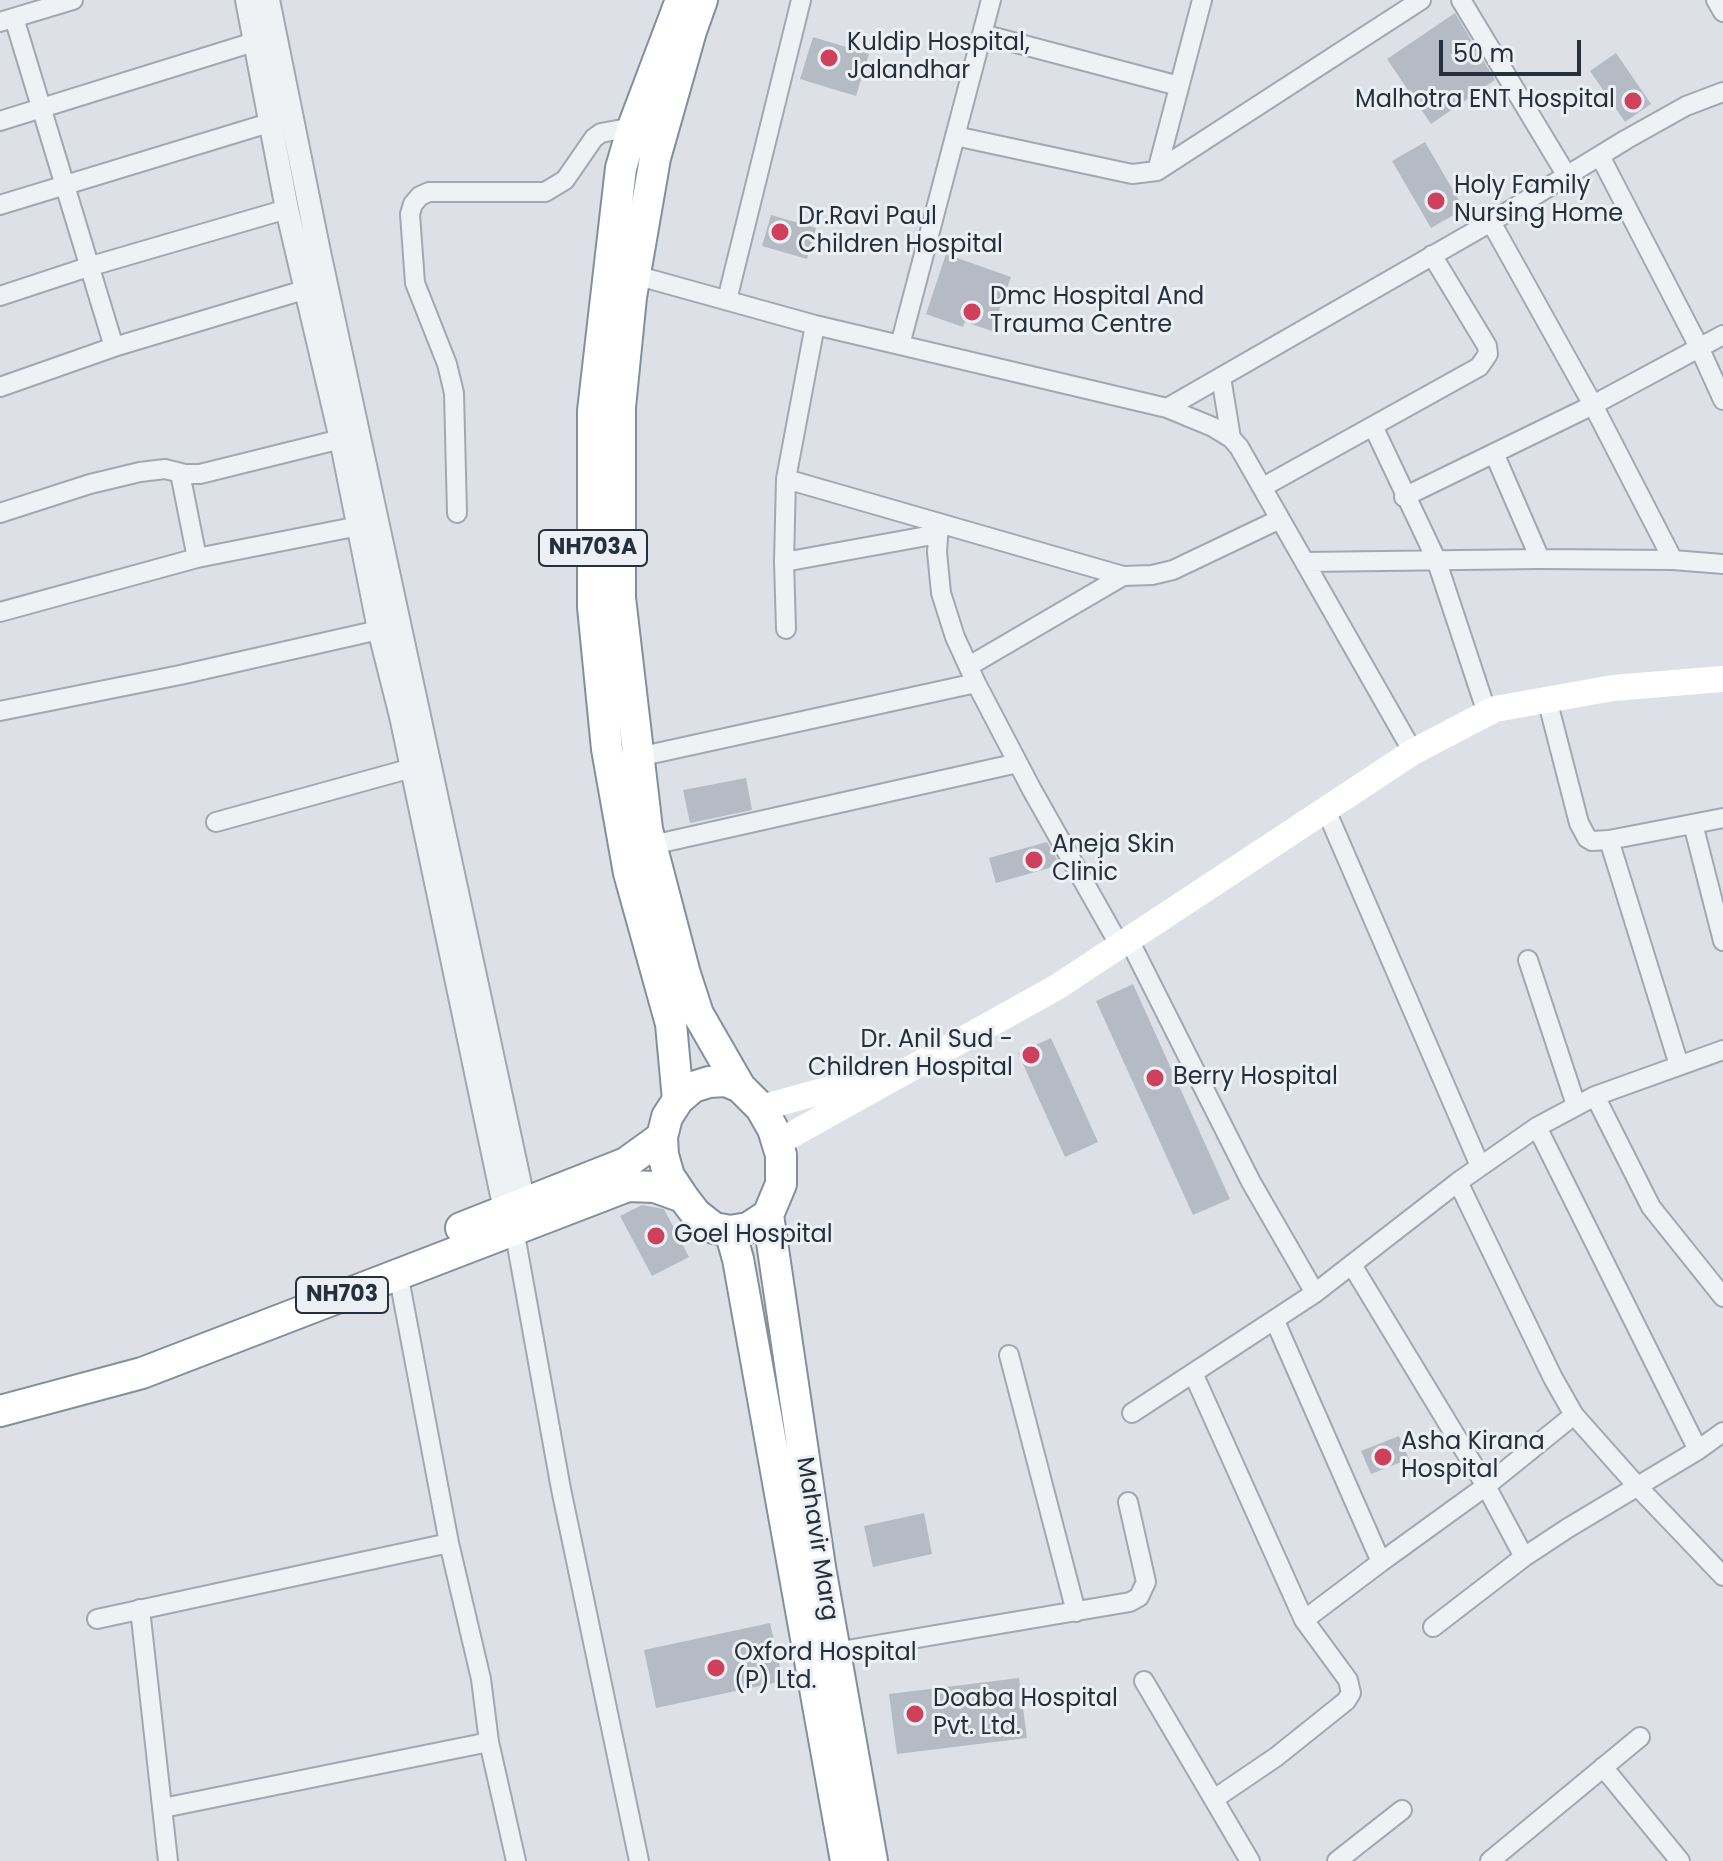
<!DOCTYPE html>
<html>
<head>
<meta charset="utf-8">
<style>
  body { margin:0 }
  #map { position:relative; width:1723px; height:1861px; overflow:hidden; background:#dde1e7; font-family:Poppins,sans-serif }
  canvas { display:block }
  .scale { position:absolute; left:1439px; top:40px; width:142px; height:36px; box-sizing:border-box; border:4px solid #26303d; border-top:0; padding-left:10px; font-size:24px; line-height:28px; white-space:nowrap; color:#26303d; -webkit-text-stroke:6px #ecf0f5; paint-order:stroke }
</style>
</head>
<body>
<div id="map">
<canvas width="1723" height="1861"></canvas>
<div class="scale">50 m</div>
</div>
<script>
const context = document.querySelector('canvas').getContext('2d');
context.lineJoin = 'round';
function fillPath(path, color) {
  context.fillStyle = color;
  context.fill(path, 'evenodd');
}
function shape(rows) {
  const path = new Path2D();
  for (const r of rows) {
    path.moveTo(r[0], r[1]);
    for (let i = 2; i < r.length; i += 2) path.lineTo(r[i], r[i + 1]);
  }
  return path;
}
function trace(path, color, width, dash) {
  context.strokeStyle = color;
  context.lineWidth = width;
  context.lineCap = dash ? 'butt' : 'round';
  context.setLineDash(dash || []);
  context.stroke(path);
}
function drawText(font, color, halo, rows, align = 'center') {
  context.font = font + ' Poppins,sans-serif';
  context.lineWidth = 6;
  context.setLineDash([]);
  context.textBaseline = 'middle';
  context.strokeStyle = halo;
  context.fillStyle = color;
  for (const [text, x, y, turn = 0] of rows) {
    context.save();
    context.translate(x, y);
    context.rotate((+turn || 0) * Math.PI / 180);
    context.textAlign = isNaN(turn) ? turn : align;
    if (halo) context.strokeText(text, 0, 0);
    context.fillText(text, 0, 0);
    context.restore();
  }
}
fillPath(shape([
  [1455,13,1495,80,1431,124,1387,59],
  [813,37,869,54,856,96,800,79],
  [1616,53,1651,104,1625,122,1590,71],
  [1425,142,1464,209,1431,228,1392,161],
  [771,215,816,228,807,259,762,246],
  [946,254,1011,277,992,331,965,322,963,327,926,314],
  [746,778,752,810,690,823,683,790],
  [1047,842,1060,865,996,883,989,858],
  [1133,984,1230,1199,1193,1215,1096,1001],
  [1051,1038,1098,1142,1065,1157,1018,1053],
  [642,1205,664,1209,689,1257,652,1276,620,1216],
  [1399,1436,1409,1459,1371,1474,1361,1451],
  [924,1513,932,1554,873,1567,864,1526],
  [770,1623,783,1681,656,1708,644,1650],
  [1019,1678,1027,1738,897,1754,889,1694]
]), '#b4bbc4');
const minor = shape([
  [1461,0,1567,176],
  [1716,0,1723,12],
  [14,18,114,347],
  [0,22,73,0],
  [982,34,1179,86],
  [0,121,254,42],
  [955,136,1132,174,1157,171,1421,0],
  [1600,156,1699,347,1723,400],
  [1157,171,1202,0],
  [0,205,269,123],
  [1491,222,1593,405,1673,560],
  [635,275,815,325,1167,408,1213,427,1231,438,1239,447,1413,752],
  [0,296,88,267,287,209],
  [727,300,801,0],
  [900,345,991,0],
  [1221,377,1231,438],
  [0,387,114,347,304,290],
  [1167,408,1491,222,1627,139,1686,106,1723,92],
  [1373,426,1436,559,1487,713],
  [1494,453,1540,559],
  [180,473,197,558],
  [786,479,1123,576,1152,575,1173,570,1280,519],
  [1263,487,1479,367,1484,360,1488,354,1487,346,1432,255],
  [1404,497,1593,405,1723,335],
  [0,513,90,484,140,472,165,469,185,474,200,474,341,439],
  [457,513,454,393,447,364,415,283,410,214,413,204,420,196,429,192,545,192,565,180,594,138,601,133,633,127],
  [939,523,937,552,941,593,955,637,976,683,1032,790,1120,946],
  [784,562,938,534],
  [1305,562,1540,559,1673,560,1723,564],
  [0,612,197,558,359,526],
  [786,629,784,562,786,479,815,325],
  [969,666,1123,576],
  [1547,699,1579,823,1587,838,1592,841,1609,840,1723,818],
  [0,711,180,675,392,627],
  [638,757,976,683],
  [1326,810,1480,1166],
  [216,822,412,768],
  [1693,824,1723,941],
  [1609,840,1679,1065],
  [652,845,1018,763],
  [1129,940,1251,1182,1315,1293],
  [1528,960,1576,1105],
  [1595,1096,1651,1207,1723,1297],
  [1537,1127,1698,1450],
  [1458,1182,1553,1378,1574,1415,1638,1487,1723,1576],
  [514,1229,561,1489,639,1861],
  [1352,1265,1486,1486,1524,1557],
  [398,1273,449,1543,481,1679,489,1742,516,1861],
  [1009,1355,1076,1612],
  [1193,1373,1304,1620],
  [1132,1413,1315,1293,1458,1182,1537,1127,1595,1096,1723,1050],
  [1381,1562,1486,1486,1574,1415],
  [140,1609,168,1861],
  [97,1619,449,1543],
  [1433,1627,1524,1557,1568,1528,1698,1450,1723,1432],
  [835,1652,1130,1602,1139,1597,1146,1582,1128,1502],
  [1144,1681,1250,1861],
  [1603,1767,1680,1861],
  [1214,1799,1276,1757,1346,1701,1351,1693,1348,1680,1304,1620,1381,1562,1275,1321],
  [163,1808,489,1742],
  [1337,1861,1402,1810],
  [1490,1861,1640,1737]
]);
const tertiary = shape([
  [247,0,287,209,341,439,379,629,401,716,505,1210],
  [268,0,319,252,524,1203]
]);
const trunk = shape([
  [702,0,691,31,655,158,631,297,620,407,620,598,647,829,685,974,698,1014,740,1087],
  [726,1081,740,1087,761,1108,773,1129,781,1155,781,1184,768,1215,748,1228,730,1231,714,1228,696,1214,683,1197,669,1176,663,1155,662,1137,667,1117,678,1100,693,1087,709,1082,726,1081],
  [678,1100,671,1024,629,873,607,749,593,607,593,411,621,168,633,127,681,0],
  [768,1215,820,1567,872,1861],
  [461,1228,626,1163,662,1137],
  [730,1231,738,1259,846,1861],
  [0,1411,142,1373,628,1186,655,1187,683,1197]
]);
trace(minor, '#a2a8b1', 22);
trace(tertiary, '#a2a8b1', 26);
trace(trunk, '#848f9d', 34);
trace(minor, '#eff2f5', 18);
trace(tertiary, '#eff2f5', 22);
trace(shape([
  [761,1108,877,1076],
  [777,1143,1057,987,1413,752,1495,709,1613,688,1723,679]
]), '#fff', 26);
trace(trunk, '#fff', 30);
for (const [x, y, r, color] of [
  [829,58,10,"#ce405c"],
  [1633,101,10,"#ce405c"],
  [1436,201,10,"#ce405c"],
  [780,232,10,"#ce405c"],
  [972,312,10,"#ce405c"],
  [1034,860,10,"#ce405c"],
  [1031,1055,10,"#ce405c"],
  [1155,1078,10,"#ce405c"],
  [656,1236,10,"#ce405c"],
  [1383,1457,10,"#ce405c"],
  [716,1668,10,"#ce405c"],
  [915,1714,10,"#ce405c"]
]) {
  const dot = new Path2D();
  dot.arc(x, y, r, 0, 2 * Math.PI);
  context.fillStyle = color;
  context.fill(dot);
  trace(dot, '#ecf0f5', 3);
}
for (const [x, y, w] of [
  [593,548,108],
  [342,1295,92]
]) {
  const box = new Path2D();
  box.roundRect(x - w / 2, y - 18, w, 36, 6);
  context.fillStyle = '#ecf0f5';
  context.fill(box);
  trace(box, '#26303d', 2);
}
drawText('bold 22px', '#26303d', null, [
  ["NH703A",593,548],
  ["NH703",342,1295]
]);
drawText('24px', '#26303d', '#ecf0f5', [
  ["Kuldip Hospital,",847,44],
  ["Jalandhar",847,72],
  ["Malhotra ENT Hospital",1615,101,"right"],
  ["Holy Family",1454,187],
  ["Nursing Home",1454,215],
  ["Dr.Ravi Paul",798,218],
  ["Children Hospital",798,246],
  ["Dmc Hospital And",990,298],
  ["Trauma Centre",990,326],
  ["Aneja Skin",1052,846],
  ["Clinic",1052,874],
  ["Dr. Anil Sud -",1013,1041,"right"],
  ["Children Hospital",1013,1069,"right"],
  ["Berry Hospital",1173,1078],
  ["Goel Hospital",674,1236],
  ["Asha Kirana",1401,1443],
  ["Hospital",1401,1471],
  ["Oxford Hospital",734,1654],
  ["(P) Ltd.",734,1682],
  ["Doaba Hospital",933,1700],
  ["Pvt. Ltd.",933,1728]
], 'left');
drawText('24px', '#26303d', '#ecf0f5', [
  ["Mahavir Marg",816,1539,81]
]);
</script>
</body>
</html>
